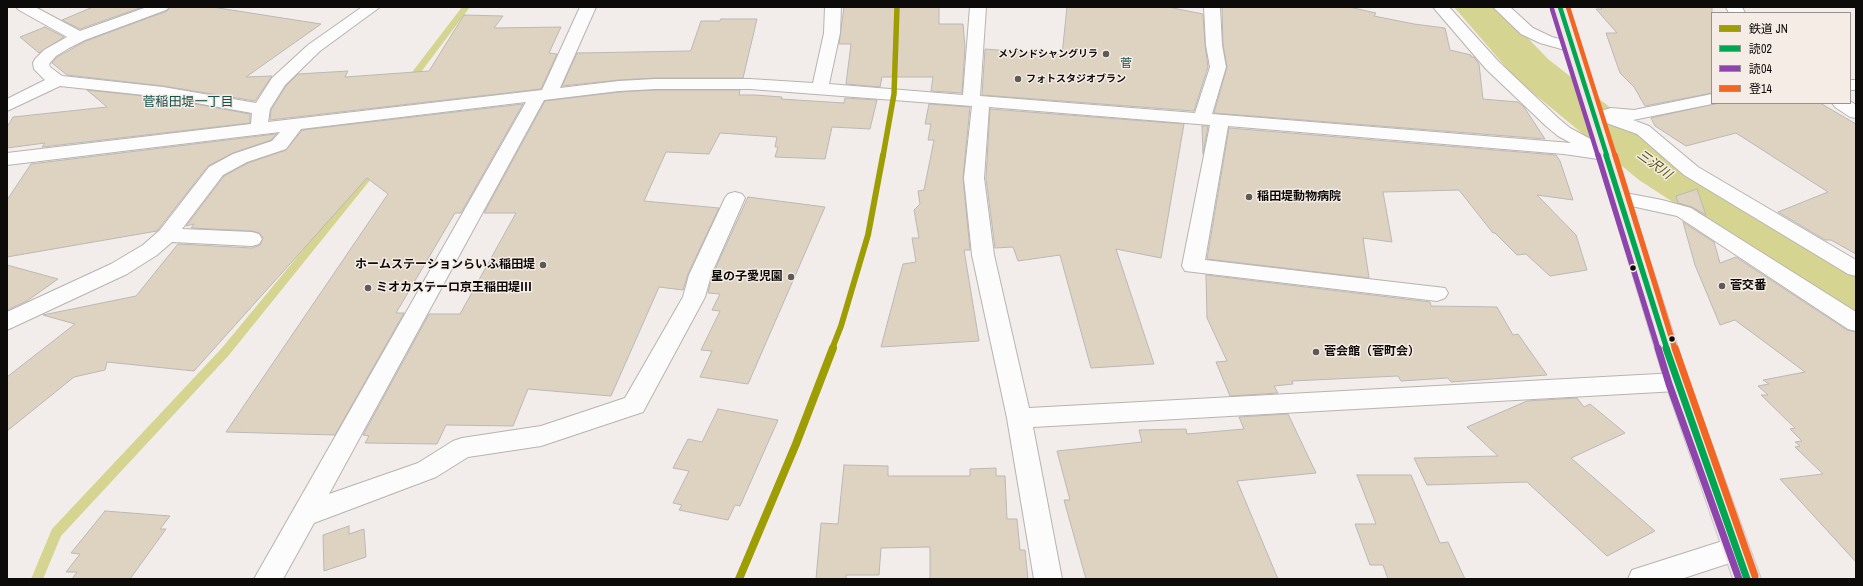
<!DOCTYPE html>
<html>
<head>
<meta charset="utf-8">
<style>
  body { margin:0 }
  #map { position:relative; width:1863px; height:586px; overflow:hidden; background:#f2edea; font-family:"Archivo Narrow","Noto Sans JP",sans-serif }
  canvas { display:block }
  .frame { position:absolute; inset:0; border:8px solid #0d0b09; pointer-events:none }
  .legend { position:absolute; left:1711px; top:12px; width:140px; height:92px; box-sizing:border-box; background:#f5ece6; border:1px solid #98928e; margin:0; padding:5px 7px; list-style:none; font-size:12px; color:#0d0b09 }
  .legend li { display:flex; align-items:center; gap:8px; height:20px }
  .legend b { width:20px; border:1px solid #98928e }
</style>
</head>
<body>
<div id="map">
<canvas width="1863" height="586"></canvas>
<div class="frame"></div>
<ul class="legend">
<li><b style="height:5px;background:#9e9d04"></b>鉄道 JN</li>
<li><b style="height:5px;background:#00a651"></b>読02</li>
<li><b style="height:5px;background:#8e44ad"></b>読04</li>
<li><b style="height:5px;background:#f26522"></b>登14</li>
</ul>
</div>
<script>
const context = document.querySelector('canvas').getContext('2d');
context.lineJoin = 'round';
function shape(rows) {
  const path = new Path2D();
  for (const r of rows) {
    path.moveTo(r[0], r[1]);
    for (let i = 2; i < r.length; i += 2) path.lineTo(r[i], r[i + 1]);
  }
  return path;
}
function fillPath(path, color) {
  context.fillStyle = color;
  context.fill(path, 'evenodd');
}
function trace(path, color, width, dash) {
  context.strokeStyle = color;
  context.lineWidth = width;
  context.lineCap = dash ? 'butt' : 'round';
  context.setLineDash(dash || []);
  context.stroke(path);
}
function drawText(font, color, halo, rows, align = 'center') {
  context.font = font + ' "Archivo Narrow","Noto Sans JP",sans-serif';
  context.lineWidth = 3;
  context.setLineDash([]);
  context.textBaseline = 'middle';
  context.strokeStyle = halo;
  context.fillStyle = color;
  for (const [text, x, y, turn = 0] of rows) {
    context.save();
    context.translate(x, y);
    context.rotate((+turn || 0) * Math.PI / 180);
    context.textAlign = isNaN(turn) ? turn : align;
    if (halo) context.strokeText(text, 0, 0);
    context.fillText(text, 0, 0);
    context.restore();
  }
}
fillPath(shape([
  [462,7,470,7,412,84,406,84,406,80,462,7],
  [372,169,375,170,376,172,375,174,229,355,61,536,43,579,31,579,52,529,221,349,369,170,372,169]
]), '#d5d591');
fillPath(shape([
  [1454,7,1498,7,1548,59,1675,158,1856,267,1856,314,1835,308,1639,180,1516,79,1454,7]
]), '#d5d591');
const building = shape([
  [93,7,143,7,80,29,62,20,93,7],
  [170,7,212,7,321,24,246,77,272,76,255,101,163,86,67,75,52,63,57,57,86,41,167,11,170,7],
  [844,7,939,7,939,24,963,24,965,47,962,93,931,91,933,77,882,77,880,87,846,84,851,44,839,44,844,7],
  [1067,7,1168,7,1203,14,1205,45,1208,67,1194,111,982,95,985,49,1062,55,1067,7],
  [1222,7,1349,7,1376,13,1374,16,1414,24,1445,28,1450,50,1471,55,1471,57,1474,57,1479,64,1483,99,1518,102,1524,107,1545,139,1214,113,1227,67,1223,45,1222,7],
  [1600,7,1712,7,1712,93,1645,106,1634,87,1620,73,1606,33,1617,33,1596,9,1602,9,1600,7],
  [464,15,503,16,494,28,561,27,549,53,557,54,541,89,270,120,271,110,286,86,298,74,348,71,345,77,429,71,464,15],
  [721,19,757,19,743,78,655,78,619,80,562,86,577,53,690,51,691,50,701,21,720,21,721,19],
  [45,27,64,37,39,53,20,37,45,27],
  [87,90,163,98,250,114,250,123,42,147,45,143,7,148,7,127,13,117,107,107,87,90],
  [655,90,740,90,739,95,755,95,782,97,781,99,844,103,845,98,877,100,870,129,832,127,825,159,775,157,778,147,775,147,777,137,720,133,709,154,666,152,644,201,719,208,688,274,683,290,659,287,611,396,528,389,513,426,446,425,437,444,365,443,369,436,363,435,429,314,460,314,516,213,484,213,545,101,619,92,655,90],
  [1718,103,1820,103,1856,124,1856,254,1831,240,1825,240,1778,212,1828,192,1736,133,1686,146,1655,126,1651,118,1718,103],
  [523,104,461,213,455,213,396,313,404,313,335,435,226,432,388,194,367,178,194,371,107,362,105,370,74,377,7,431,7,377,75,324,43,315,136,296,178,244,252,248,260,245,263,238,259,233,252,231,191,228,194,224,186,226,224,176,248,163,286,150,302,130,523,104],
  [929,104,970,107,963,178,970,250,964,250,979,341,881,347,903,264,916,262,912,238,919,238,914,210,920,204,918,191,924,190,934,140,928,140,931,124,925,124,929,104],
  [990,109,1184,124,1161,258,1116,249,1154,364,1091,368,1060,255,1018,261,1013,247,995,248,986,178,990,109],
  [1202,126,1208,126,1203,154,1202,126],
  [1229,128,1556,155,1560,161,1573,200,1537,195,1576,235,1587,270,1550,276,1526,254,1517,255,1495,233,1493,233,1459,190,1383,192,1392,242,1363,238,1369,278,1207,259,1229,128],
  [276,134,271,140,233,153,208,166,157,231,7,257,7,200,31,164,276,134],
  [1697,189,1706,215,1692,207,1678,203,1676,196,1697,189],
  [748,197,825,207,748,384,700,377,712,351,701,350,720,311,712,310,720,294,708,293,712,276,748,197],
  [1683,222,1714,242,1720,263,1736,257,1847,330,1856,332,1856,562,1780,479,1823,474,1795,447,1800,446,1795,442,1802,441,1790,429,1795,428,1761,395,1768,395,1758,386,1769,384,1763,380,1805,372,1735,320,1720,325,1695,265,1683,222],
  [7,265,58,279,27,301,7,310,7,265],
  [1206,275,1430,302,1431,306,1497,307,1513,335,1518,334,1547,375,1451,382,1448,378,1401,381,1398,376,1292,381,1293,384,1274,386,1278,393,1230,396,1216,362,1227,361,1207,318,1206,275],
  [1577,398,1584,407,1590,404,1625,433,1571,458,1655,531,1607,556,1527,482,1427,485,1414,458,1498,456,1467,427,1527,401,1577,398],
  [718,409,778,420,740,506,735,505,728,520,679,510,682,505,673,503,689,471,673,468,688,439,702,442,718,409],
  [1288,414,1316,473,1237,481,1278,579,1086,579,1064,500,1070,500,1057,451,1142,442,1139,430,1186,429,1187,434,1244,429,1239,417,1288,414],
  [844,465,888,466,888,476,970,476,970,469,996,468,996,476,1005,476,1007,519,1017,519,1020,550,1025,550,1028,579,930,579,930,547,881,548,879,575,846,575,846,579,816,579,821,523,838,524,844,465],
  [1357,475,1411,475,1440,543,1448,542,1465,579,1388,579,1383,565,1370,565,1355,524,1376,524,1357,475],
  [105,511,170,516,160,529,166,529,130,579,72,579,77,572,66,572,80,554,71,553,105,511],
  [349,526,349,534,364,529,366,557,324,571,323,535,349,526]
]);
fillPath(building, '#ddd3c0');
trace(building, '#bab8b5', 1);
const minor = shape([
  [16,7,35,7,80,31,147,7,169,7,166,10,85,40,69,48,56,56,49,64,50,67,62,76,163,87,256,103,272,78,308,45,362,7,380,7,320,51,285,85,270,109,268,122,542,90,580,7,596,7,560,88,619,81,655,79,750,79,813,83,824,33,825,7,841,7,840,33,829,84,963,95,970,7,986,7,980,96,1195,113,1210,67,1206,45,1204,7,1220,7,1222,45,1226,67,1212,114,1571,143,1558,136,1546,126,1486,69,1433,7,1449,7,1498,61,1558,118,1570,128,1598,143,1600,148,1612,150,1614,154,1612,158,1605,160,1564,154,1228,126,1205,260,1445,288,1448,293,1445,298,1437,301,1185,271,1182,266,1210,125,989,107,984,178,994,255,1029,408,1677,373,1686,376,1689,382,1686,388,1677,391,1033,427,1062,579,1034,579,1007,418,972,255,964,178,972,106,750,89,655,89,619,91,544,100,329,494,418,463,453,441,462,438,541,426,625,398,683,297,689,275,725,198,728,194,735,192,742,194,745,198,711,275,705,297,643,412,541,446,468,457,436,477,314,523,283,579,254,579,526,102,301,129,286,149,247,162,223,175,182,229,252,232,259,234,262,239,259,244,252,246,172,242,157,255,127,274,7,330,7,312,111,264,143,245,160,230,209,167,233,154,272,141,280,132,7,165,7,153,251,124,252,113,163,97,60,86,7,111,7,99,45,80,34,69,33,63,35,59,44,50,67,37,19,10,16,7],
  [1493,7,1510,7,1533,28,1552,37,1578,44,1580,47,1578,50,1572,52,1540,43,1521,34,1493,7],
  [1726,7,1742,7,1745,13,1729,13,1726,7],
  [1850,80,1856,80,1856,90,1850,90,1850,80],
  [1712,94,1712,103,1717,103,1633,120,1649,126,1698,167,1856,260,1856,276,1848,274,1684,175,1637,134,1587,116,1584,112,1587,108,1593,107,1604,110,1611,108,1634,110,1712,94],
  [1850,101,1856,105,1856,118,1850,117,1835,107,1832,103,1850,103,1850,101],
  [1620,192,1662,200,1691,208,1856,312,1856,331,1848,329,1677,216,1613,202,1610,198,1613,194,1620,192],
  [1735,537,1745,540,1749,549,1745,558,1681,579,1628,579,1632,570,1735,537]
]);
const major = shape([
  [1552,7,1568,7,1689,382,1761,579,1733,579,1665,382,1552,7]
]);
trace(minor, '#b7b3b1', 2);
trace(major, '#cac8c7', 2);
fillPath(minor, '#fdfcfc');
fillPath(major, '#f0e7e4');
trace(shape([
  [1560,7,1607,156]
]), '#00a651', 4.5);
trace(shape([
  [1606,155,1667,349]
]), '#00a651', 5.5);
trace(shape([
  [1666,348,1747,579]
]), '#00a651', 7);
trace(shape([
  [1552,9,1598,156]
]), '#8e44ad', 4.5);
trace(shape([
  [1598,155,1658,349]
]), '#8e44ad', 5.5);
trace(shape([
  [1658,348,1669,384,1739,579]
]), '#8e44ad', 7);
trace(shape([
  [1568,7,1615,156]
]), '#f26522', 4.5);
trace(shape([
  [1615,155,1675,349]
]), '#f26522', 5.5);
trace(shape([
  [1675,348,1755,576]
]), '#f26522', 7);
trace(shape([
  [883,156,894,94,897,7]
]), '#9e9d04', 5.5);
trace(shape([
  [832,349,841,326,868,235,883,155]
]), '#9e9d04', 6);
trace(shape([
  [739,579,796,444,833,348]
]), '#9e9d04', 8);
for (const [x, y, r, color] of [
  [1106,54,4,"#5d5a58"],
  [1018,79,4,"#5d5a58"],
  [1249,197,4,"#5d5a58"],
  [543,265,4,"#5d5a58"],
  [1633,268,3.5,"#0d0b09"],
  [791,277,4,"#5d5a58"],
  [1722,286,4,"#5d5a58"],
  [368,288,4,"#5d5a58"],
  [1672,339,3.5,"#0d0b09"],
  [1316,352,4,"#5d5a58"]
]) {
  const dot = new Path2D();
  dot.arc(x, y, r, 0, 2 * Math.PI);
  context.fillStyle = color;
  context.fill(dot);
  trace(dot, '#f5ece6', 1.5);
}
drawText('bold 10px', '#0d0b09', '#f5ece6', [
  ["メゾンドシャングリラ",1098,54],
  ["フォトスタジオブラン",1026,79,"left"]
], 'right');
drawText('12px', '#16514a', '#f5ece6', [
  ["菅",1126,64]
]);
drawText('bold 12px', '#0d0b09', '#f5ece6', [
  ["稲田堤動物病院",1257,197],
  ["ホームステーションらいふ稲田堤",535,265,"right"],
  ["星の子愛児園",783,277,"right"],
  ["菅交番",1730,286],
  ["ミオカステーロ京王稲田堤Ⅲ",376,288],
  ["菅会館（菅町会）",1324,352]
], 'left');
drawText('13px', '#16514a', '#f5ece6', [
  ["菅稲田堤一丁目",188,103]
]);
drawText('italic 13px', '#505104', '#f5ece6', [
  ["三沢川",1654,165,36]
]);
</script>
</body>
</html>
